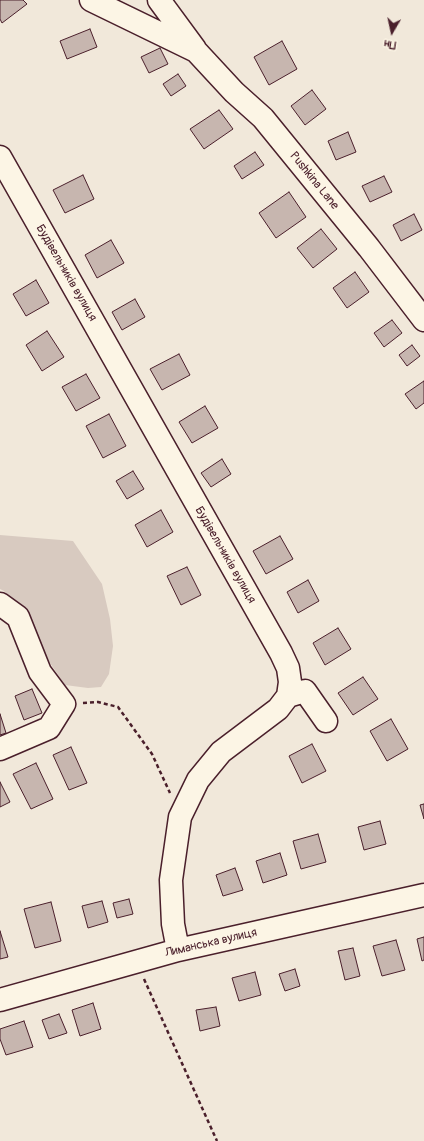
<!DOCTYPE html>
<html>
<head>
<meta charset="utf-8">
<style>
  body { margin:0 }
  #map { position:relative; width:424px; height:1141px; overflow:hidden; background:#f1e8da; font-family:Pangolin,sans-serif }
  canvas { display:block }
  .north { position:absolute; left:372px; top:12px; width:40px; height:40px; -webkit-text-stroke:3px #fcf5e5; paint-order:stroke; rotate:189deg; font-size:11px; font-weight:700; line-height:16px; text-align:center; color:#4a1f2b }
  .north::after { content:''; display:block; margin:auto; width:14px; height:18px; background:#4a1f2b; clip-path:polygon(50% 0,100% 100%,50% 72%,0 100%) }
</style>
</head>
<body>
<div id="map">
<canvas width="424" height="1141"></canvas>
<div class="north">Пн</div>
</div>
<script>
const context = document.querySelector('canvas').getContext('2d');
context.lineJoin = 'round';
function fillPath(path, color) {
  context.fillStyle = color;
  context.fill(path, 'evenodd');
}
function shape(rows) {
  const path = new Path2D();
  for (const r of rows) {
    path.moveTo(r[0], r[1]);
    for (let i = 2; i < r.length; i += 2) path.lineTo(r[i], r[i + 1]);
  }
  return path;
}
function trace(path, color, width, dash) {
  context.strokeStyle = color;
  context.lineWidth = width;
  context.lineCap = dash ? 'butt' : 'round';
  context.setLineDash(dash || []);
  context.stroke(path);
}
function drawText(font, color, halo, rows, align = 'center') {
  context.font = font + ' Pangolin,sans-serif';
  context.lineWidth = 3;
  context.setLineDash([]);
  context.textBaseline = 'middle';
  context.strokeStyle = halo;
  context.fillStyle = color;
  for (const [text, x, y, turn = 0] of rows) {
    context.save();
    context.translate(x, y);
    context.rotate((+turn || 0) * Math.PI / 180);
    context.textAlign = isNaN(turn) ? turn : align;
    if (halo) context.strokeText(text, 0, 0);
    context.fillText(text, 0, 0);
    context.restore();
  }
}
fillPath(shape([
  [0,535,73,541,102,584,110,619,113,646,109,674,101,687,88,688,65,685,50,663,39,641,25,618,4,591,0,589]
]), '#d8cac0');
const building = shape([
  [0,0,23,0,27,4,2,23,0,19,0,0],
  [90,29,97,47,67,59,60,41,90,29],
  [282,41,297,69,269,85,254,57,282,41],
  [160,48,168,64,149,73,141,57,160,48],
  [178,74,186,86,171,96,163,84,178,74],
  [312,90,326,109,305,125,291,106,312,90],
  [219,110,233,129,204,149,190,129,219,110],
  [348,132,356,152,336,160,328,141,348,132],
  [255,152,264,165,242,179,234,166,255,152],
  [83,175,94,199,65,213,53,190,83,175],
  [384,176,392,192,370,202,362,186,384,176],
  [289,192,306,217,276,238,259,213,289,192],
  [414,214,422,230,401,241,393,225,414,214],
  [321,229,337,249,313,268,297,248,321,229],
  [111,240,124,263,97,278,85,255,111,240],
  [355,272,369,292,347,308,333,288,355,272],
  [36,280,49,303,26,316,13,294,36,280],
  [135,299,145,317,122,330,112,312,135,299],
  [392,320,402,333,384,347,374,333,392,320],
  [47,331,64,357,42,371,26,345,47,331],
  [412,345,420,356,407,366,399,355,412,345],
  [179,354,190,375,162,390,150,369,179,354],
  [86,374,100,398,76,411,62,387,86,374],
  [424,381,424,403,416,409,405,394,424,381],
  [205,406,218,428,192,443,179,422,205,406],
  [109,414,126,446,103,458,86,426,109,414],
  [222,459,231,474,211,487,201,473,222,459],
  [133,471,144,489,127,499,116,481,133,471],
  [161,510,173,532,147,547,135,525,161,510],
  [280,536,293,559,266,574,253,551,280,536],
  [187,567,201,595,181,605,167,576,187,567],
  [308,580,319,601,298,613,287,592,308,580],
  [338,628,351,649,325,665,313,643,338,628],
  [363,677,378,699,353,715,338,693,363,677],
  [32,689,42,713,24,720,15,696,32,689],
  [0,714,6,733,0,735,0,714],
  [391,719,408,749,387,761,370,731,391,719],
  [312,744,326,771,302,783,289,756,312,744],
  [71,747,87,783,69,790,53,755,71,747],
  [36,763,53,799,31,809,13,774,36,763],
  [0,782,10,802,0,807,0,782],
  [424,804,424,819,420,805,424,804],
  [380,821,386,844,364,850,358,827,380,821],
  [318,834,326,862,301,869,293,841,318,834],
  [280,853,287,875,263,883,256,861,280,853],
  [235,868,243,890,223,896,216,875,235,868],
  [129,899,133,914,117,918,113,903,129,899],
  [102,901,108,922,88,928,82,906,102,901],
  [51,902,61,941,35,948,24,909,51,902],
  [0,931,8,957,0,959,0,931],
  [424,937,424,960,422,961,417,939,424,937],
  [396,940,405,970,382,976,373,946,396,940],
  [353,948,360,976,345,980,338,951,353,948],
  [295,969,300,986,285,991,279,974,295,969],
  [255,972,261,995,239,1001,232,978,255,972],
  [93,1003,101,1029,80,1036,72,1010,93,1003],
  [216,1007,220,1026,200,1031,196,1010,216,1007],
  [59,1014,67,1033,49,1039,42,1020,59,1014],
  [24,1021,33,1047,6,1055,0,1039,0,1029,24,1021]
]);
fillPath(building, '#c7b6af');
trace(building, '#4a1f2b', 1);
const minor = shape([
  [91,0,196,51,234,92,263,118,369,248,424,320],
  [159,0,195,49],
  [0,157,281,653,288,668,290,682,288,696,278,709,221,752,198,780,180,817,171,880,173,924,178,950],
  [0,604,18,617,40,672,64,704,49,728,0,749],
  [288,696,305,691,326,721],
  [0,1000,178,950,424,895]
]);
trace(minor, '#4a1f2b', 25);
trace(shape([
  [83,703,98,702,118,707,152,754,170,793],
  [144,979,217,1141]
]), '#4a1f2b', 2.5, [4, 3]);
trace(minor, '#fcf5e5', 22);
drawText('12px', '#4a1f2b', '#fcf5e5', [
  ["Pushkina Lane",314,181,51],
  ["Будівельників вулиця",66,273,60],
  ["Будівельників вулиця",225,555,60],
  ["Лиманська вулиця",211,943,-13]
]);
</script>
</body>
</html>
